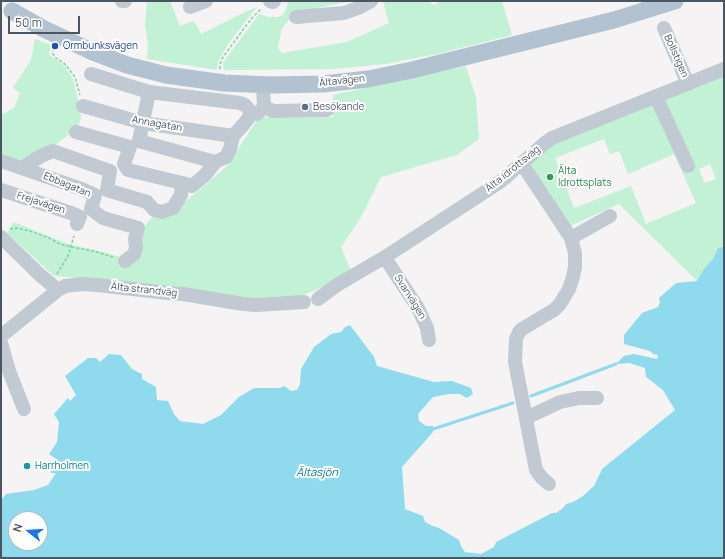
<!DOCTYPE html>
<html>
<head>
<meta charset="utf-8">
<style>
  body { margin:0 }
  #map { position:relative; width:725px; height:559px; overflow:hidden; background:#f5f3f3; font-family:Manrope,sans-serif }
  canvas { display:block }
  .frame { position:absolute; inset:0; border:2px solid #4a5661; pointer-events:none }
  .north { position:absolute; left:8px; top:511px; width:40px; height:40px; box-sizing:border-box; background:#fff; border:1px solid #b7bbc0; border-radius:50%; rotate:287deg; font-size:11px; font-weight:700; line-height:16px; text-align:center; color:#4a5661 }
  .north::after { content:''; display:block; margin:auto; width:14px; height:18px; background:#1a73e8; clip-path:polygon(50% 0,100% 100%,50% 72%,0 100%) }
  .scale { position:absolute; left:8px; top:16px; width:72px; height:18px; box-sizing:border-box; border:2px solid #4a5661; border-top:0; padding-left:5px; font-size:12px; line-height:14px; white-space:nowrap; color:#4a5661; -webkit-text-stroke:3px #fff; paint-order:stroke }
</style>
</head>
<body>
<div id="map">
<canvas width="725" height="559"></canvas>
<div class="frame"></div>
<div class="north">N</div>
<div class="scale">50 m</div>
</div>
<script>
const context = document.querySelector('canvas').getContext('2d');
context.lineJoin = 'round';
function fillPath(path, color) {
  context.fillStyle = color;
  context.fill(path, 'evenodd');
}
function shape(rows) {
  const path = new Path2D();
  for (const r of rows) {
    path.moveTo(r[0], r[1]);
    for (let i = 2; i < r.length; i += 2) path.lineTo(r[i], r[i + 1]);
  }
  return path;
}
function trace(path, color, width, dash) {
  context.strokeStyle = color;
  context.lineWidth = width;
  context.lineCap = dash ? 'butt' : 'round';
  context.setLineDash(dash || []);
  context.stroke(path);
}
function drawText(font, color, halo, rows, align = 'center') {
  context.font = font + ' Manrope,sans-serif';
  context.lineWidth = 4;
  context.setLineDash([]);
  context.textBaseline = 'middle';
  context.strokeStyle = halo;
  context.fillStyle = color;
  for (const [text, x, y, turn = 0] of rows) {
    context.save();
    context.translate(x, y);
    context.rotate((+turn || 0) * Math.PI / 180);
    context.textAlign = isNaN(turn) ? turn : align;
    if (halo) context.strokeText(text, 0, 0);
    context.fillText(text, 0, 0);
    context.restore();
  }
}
fillPath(shape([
  [147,1,170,1,180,26,194,21,201,34,247,11,257,7,228,44,218,62,217,70,147,59,148,45,145,25],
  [288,1,360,1,341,3,295,13,282,28,278,48,282,53,347,42,389,23,383,1,429,1,433,5,442,1,502,1,512,35,437,54,385,64,335,69,224,70,223,63,225,60,259,14,268,17,278,17,283,15,287,6],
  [35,39,51,45,49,55,64,65,73,79,79,105,81,119,78,126,74,131,60,141,52,148,20,161,1,155,1,114,3,114,14,108,20,93,13,88,31,60],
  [466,66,476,98,479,139,457,155,381,177,360,219,341,247,351,271,318,289,290,300,266,303,126,282,56,276,53,275,7,233,14,222,68,244,95,250,128,259,141,230,156,213,177,209,227,166,259,117,277,118,333,117,333,95],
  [724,74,724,247,718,249,713,259,703,270,697,281,619,204,570,226,536,174,527,158,545,143],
  [604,139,610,154,619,151,628,174,674,154,696,203,646,224,631,186,574,208,555,158],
  [710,164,716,179,705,183,699,169]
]), '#c3f1d5');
fillPath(shape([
  [724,247,724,558,1,558,2,499,6,494,34,490,48,485,56,473,51,473,51,467,55,465,56,459,49,454,57,442,59,422,54,414,68,398,70,401,76,395,65,376,88,358,96,358,100,362,109,354,121,355,132,369,142,374,142,379,156,387,157,400,168,401,174,414,180,421,203,424,221,415,239,397,254,388,280,388,284,386,291,391,297,390,300,384,301,369,314,347,331,334,341,332,345,327,350,325,374,357,377,366,434,382,452,381,471,388,473,394,467,398,460,394,449,394,433,397,418,414,419,421,426,426,433,426,433,432,402,467,405,509,423,516,425,522,433,526,439,528,459,540,461,546,465,552,481,554,494,547,496,542,552,513,556,513,563,508,566,504,573,502,583,496,594,486,602,469,675,410,663,390,646,377,645,368,629,363,616,364,624,356,634,354,657,359,658,355,653,354,650,351,624,344,624,335,642,313,658,307,660,302,659,298,676,283,697,281,703,270,713,259,718,248],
  [16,519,40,519,40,543,16,543]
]), '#90daee');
trace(shape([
  [531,396,616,364],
  [433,429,513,403]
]), '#90daee', 3);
trace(shape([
  [53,48,53,54,56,58,65,64,75,77,80,95],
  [220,69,220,64,223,57,251,19,261,9],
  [10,229,17,228,30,231,49,238,60,244,71,247,93,251,113,257],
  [57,274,68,256,74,236]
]), '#7ad0a6', 1.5, [3, 2]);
trace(shape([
  [122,1,125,1],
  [270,1,273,2,274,1],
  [190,7,206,1],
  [296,17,344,13,358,8,371,1],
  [664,28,688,84],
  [91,74,149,92,240,103,245,105,252,113,257,114,264,107,263,85],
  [149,92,139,141,215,162],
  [656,97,688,166],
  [83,106,143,123,233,136],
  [264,107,273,111,327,110],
  [76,132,130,147,124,164,128,170,182,183],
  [1,161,82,189,95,195,91,209,103,218,138,228,135,239,136,247,135,252,133,255,125,261],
  [522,164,571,238,575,253,575,267,573,277,569,289,560,304,554,310,522,329,519,332,516,339,515,362,536,470,542,478,549,484],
  [22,168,41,156,53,151,110,171,107,190,147,202,154,210,162,212,173,208,181,195,182,183,192,186,205,175,215,162,226,157,230,149,233,136,244,124,252,113],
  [1,190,71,213,80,217,77,224],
  [1,237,40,275,58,290],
  [571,238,610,216],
  [385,257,389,264,418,308,427,328,429,340],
  [318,299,337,285,385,257,500,182,545,143,552,138,724,69],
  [1,336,58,290,65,286,74,285,82,284,97,285,168,293,183,294,243,304,256,305,304,302],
  [1,343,9,371,24,409],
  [526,418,560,402,579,398,597,398]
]), '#c1cad2', 14);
trace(shape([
  [12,11,44,29,93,52,127,65,166,75,224,83,271,85,323,84,368,79,412,70,614,20,675,1]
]), '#b3c2d1', 17);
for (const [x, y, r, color] of [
  [55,46,4,"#1a4fb4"],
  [305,107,4,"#5c6f8a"],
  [550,177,4,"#2e9e5b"],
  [27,466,4,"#0f9aa8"]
]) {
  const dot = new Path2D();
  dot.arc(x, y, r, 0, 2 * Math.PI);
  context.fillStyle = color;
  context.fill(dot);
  trace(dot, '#fff', 1.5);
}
drawText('10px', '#164399', '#fff', [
  ["Ormbunksvägen",63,46]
], 'left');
drawText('10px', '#4a5661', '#fff', [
  ["Bollstigen",676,56,66],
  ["Ältavägen",342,81,-6],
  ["Annagatan",157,124,10],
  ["Älta idrottsväg",513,169,-39],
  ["Ebbagatan",67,185,22],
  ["Frejavägen",41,203,18],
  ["Älta strandväg",144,290,6],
  ["Svanvägen",410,297,58]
]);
drawText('10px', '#4e5e75', '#fff', [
  ["Besökande",313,107]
], 'left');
drawText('10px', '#27864d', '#fff', [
  ["Älta",558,171],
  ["Idrottsplats",558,183]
], 'left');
drawText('10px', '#0d838f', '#fff', [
  ["Harrholmen",35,466]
], 'left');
drawText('italic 11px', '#0c7c9b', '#fff', [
  ["Ältasjön",317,473]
]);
</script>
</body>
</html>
